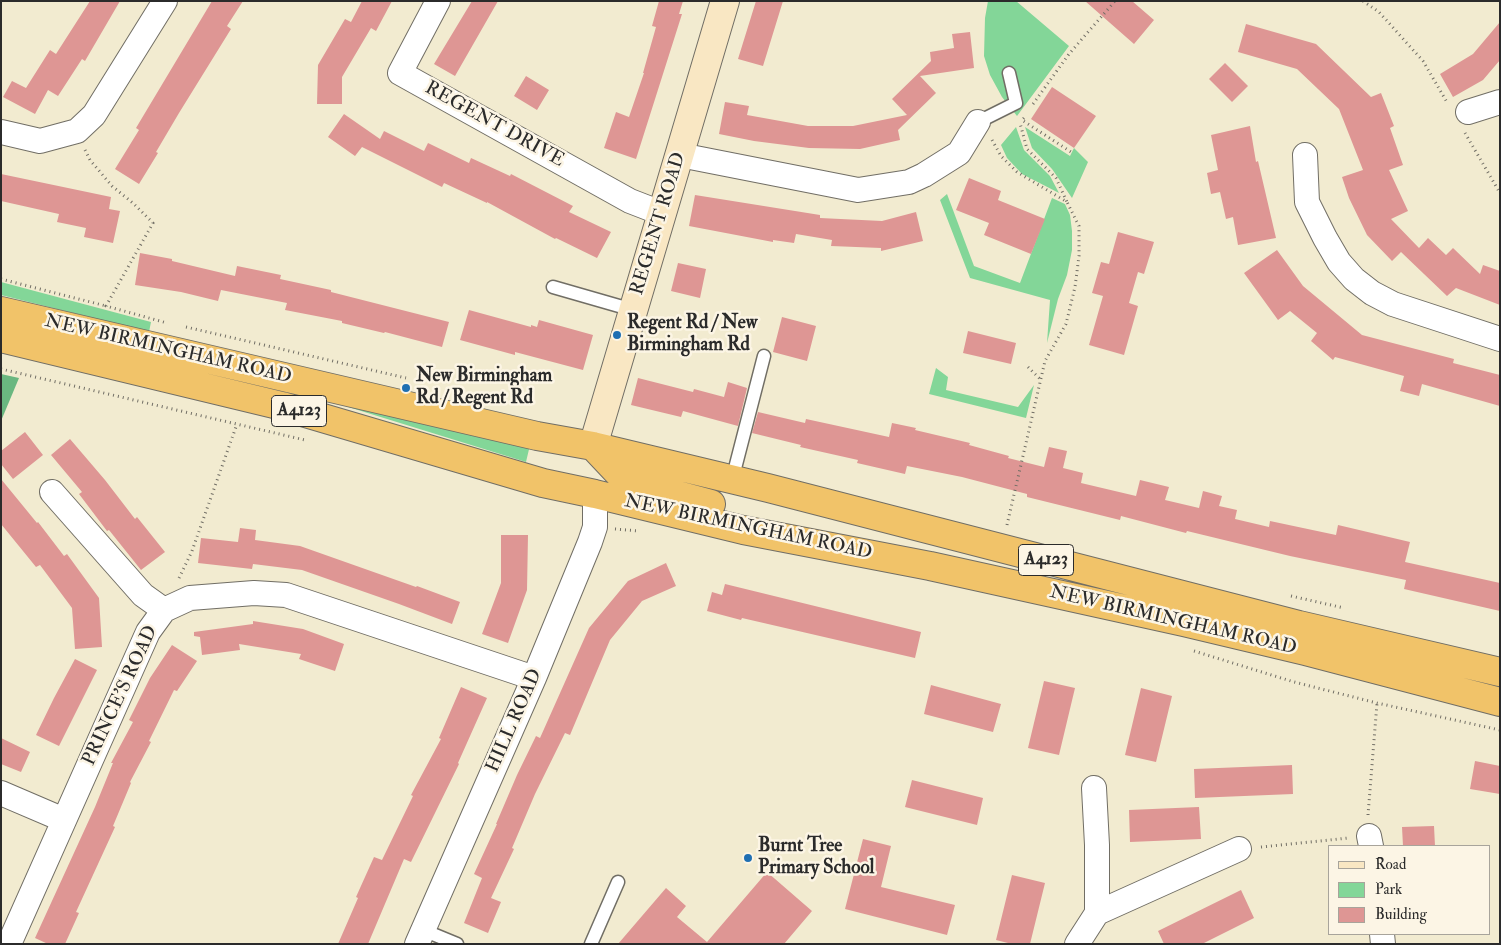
<!DOCTYPE html>
<html>
<head>
<meta charset="utf-8">
<style>
  body { margin:0 }
  #map { position:relative; width:1501px; height:945px; overflow:hidden; background:#f2ebd0; font-family:"IM FELL Double Pica",serif }
  canvas { display:block }
  .frame { position:absolute; inset:0; border:2px solid #2b2b2b; pointer-events:none }
  .legend { position:absolute; left:1328px; top:845px; width:162px; height:90px; box-sizing:border-box; background:#fcf5e5; border:1px solid #a8a49b; margin:0; padding:6px 9px; list-style:none; font-size:15px; color:#2b2b2b }
  .legend li { display:flex; align-items:center; gap:10px; height:25px }
  .legend b { width:25px; border:1px solid #a8a49b }
</style>
</head>
<body>
<div id="map">
<canvas width="1501" height="945"></canvas>
<div class="frame"></div>
<ul class="legend">
<li><b style="height:6px;background:#f9e7c3"></b>Road</li>
<li><b style="height:14px;background:#83d698"></b>Park</li>
<li><b style="height:14px;background:#de9694"></b>Building</li>
</ul>
</div>
<script>
const context = document.querySelector('canvas').getContext('2d');
context.lineJoin = 'round';
function fillPath(path, color) {
  context.fillStyle = color;
  context.fill(path, 'evenodd');
}
function shape(rows) {
  const path = new Path2D();
  for (const r of rows) {
    path.moveTo(r[0], r[1]);
    for (let i = 2; i < r.length; i += 2) path.lineTo(r[i], r[i + 1]);
  }
  return path;
}
function trace(path, color, width, dash) {
  context.strokeStyle = color;
  context.lineWidth = width;
  context.lineCap = dash ? 'butt' : 'round';
  context.setLineDash(dash || []);
  context.stroke(path);
}
function drawText(font, color, halo, rows, align = 'center') {
  context.font = font + ' "IM FELL Double Pica",serif';
  context.lineWidth = 5;
  context.setLineDash([]);
  context.textBaseline = 'middle';
  context.strokeStyle = halo;
  context.fillStyle = color;
  for (const [text, x, y, turn = 0] of rows) {
    context.save();
    context.translate(x, y);
    context.rotate((+turn || 0) * Math.PI / 180);
    context.textAlign = isNaN(turn) ? turn : align;
    if (halo) context.strokeText(text, 0, 0);
    context.fillText(text, 0, 0);
    context.restore();
  }
}
fillPath(shape([
  [988,1,1016,1,1069,46,1017,116,1002,97,990,75,984,56,985,18],
  [1016,127,1024,150,1050,176,1059,193,1022,174,1007,158,1001,145],
  [1025,127,1070,156,1074,148,1088,162,1072,198,1052,169,1032,148],
  [947,194,974,266,1020,283,1052,198,1065,204,1070,215,1072,231,1072,250,1067,275,1058,299,1047,343,1050,300,970,278,940,200],
  [1,282,151,322,149,332,1,295],
  [936,368,948,377,946,390,1018,407,1034,385,1026,418,929,394],
  [316,397,530,445,526,462]
]), '#83d698');
fillPath(shape([
  [1,374,19,378,1,421]
]), '#6ab780');
fillPath(shape([
  [90,1,120,1,85,61,82,59,58,96,48,90,35,114,3,97,12,81,26,88,50,50,56,54],
  [212,1,243,1,227,26,231,29,179,113,156,152,158,153,139,184,115,169,139,130,136,128],
  [362,1,392,1,376,31,371,28,342,77,342,104,317,104,318,65,345,19,351,22],
  [472,1,498,1,455,76,434,64],
  [659,1,683,1,679,14,682,14,636,159,604,148,616,112,629,117,644,73,643,73,656,27,652,26],
  [756,1,783,1,763,66,738,59],
  [1085,1,1132,1,1154,20,1134,44],
  [1500,22,1500,60,1483,80,1453,97,1440,74,1473,54],
  [1246,24,1316,44,1371,97,1381,93,1394,126,1390,128,1403,165,1389,170,1408,211,1391,219,1419,248,1428,238,1446,255,1453,248,1480,274,1483,265,1500,271,1500,305,1456,288,1447,296,1401,252,1392,261,1367,235,1349,198,1342,177,1363,170,1339,109,1297,69,1238,52],
  [970,32,974,68,920,76,936,93,898,130,900,140,860,149,809,148,754,141,719,134,725,102,749,106,747,115,808,126,853,126,907,115,892,99,931,61,930,52,954,48,952,34],
  [1225,63,1248,86,1232,102,1209,79],
  [526,76,549,90,537,110,514,96],
  [1052,87,1096,116,1074,148,1031,119],
  [344,114,380,139,384,131,424,151,428,143,469,163,471,158,510,176,511,174,573,206,569,212,611,232,597,258,556,238,555,239,487,202,487,203,444,183,442,187,362,147,355,156,328,137],
  [1250,126,1256,162,1258,161,1276,238,1238,245,1233,217,1226,219,1220,192,1211,194,1207,173,1218,170,1211,135],
  [1,174,111,197,109,209,120,211,113,243,84,237,86,228,57,222,59,214,1,201],
  [969,178,1001,191,998,200,1045,219,1031,254,984,235,989,223,956,210],
  [695,195,820,215,820,218,882,221,916,212,923,241,881,251,881,248,831,246,832,240,796,234,794,243,773,240,773,242,689,226],
  [1118,232,1154,242,1144,274,1138,272,1129,303,1138,306,1124,355,1089,345,1103,296,1092,293,1101,262,1109,264],
  [1277,250,1303,286,1362,335,1454,359,1453,363,1500,375,1500,406,1422,384,1419,396,1400,391,1404,376,1335,357,1333,360,1311,341,1317,333,1290,311,1278,320,1244,273],
  [140,253,172,259,172,261,235,276,237,266,281,275,280,279,331,290,331,292,449,322,442,347,385,332,384,333,342,323,342,321,285,310,287,303,221,290,218,301,181,292,135,285],
  [678,263,706,269,700,298,671,291],
  [469,310,531,327,531,325,537,327,539,320,593,335,583,370,515,352,515,355,460,340],
  [782,317,816,326,807,361,773,352],
  [968,331,1016,343,1011,364,963,353],
  [638,378,693,392,694,389,724,397,728,382,747,388,738,426,683,411,681,417,631,405],
  [758,412,805,423,806,419,889,437,892,423,916,428,915,430,970,443,969,445,1009,456,1008,458,1044,467,1049,447,1067,451,1063,468,1083,473,1081,483,1136,496,1140,480,1169,487,1165,500,1199,508,1203,491,1222,496,1219,506,1237,510,1235,519,1269,527,1270,521,1336,535,1338,525,1410,542,1405,562,1500,583,1500,611,1404,589,1406,580,1290,556,1187,531,1186,533,1121,516,1120,520,1027,497,1027,494,962,477,907,466,905,474,857,463,858,460,800,447,801,445,752,433],
  [25,432,43,455,13,479,1,464,1,451],
  [70,439,105,480,135,519,137,517,165,552,141,570,109,530,107,531,79,494,82,492,51,455],
  [1,479,37,523,38,522,64,556,67,554,99,598,102,647,75,649,72,608,40,565,36,567,1,524],
  [240,528,256,530,255,540,300,546,416,587,417,586,460,602,452,624,399,604,302,570,253,564,252,569,198,563,201,538,238,542],
  [501,535,528,535,527,590,508,643,482,634,501,583],
  [666,563,676,586,642,601,610,640,570,735,565,733,535,794,512,848,514,849,491,898,501,902,488,933,464,923,482,878,474,874,497,824,496,824,517,775,536,736,540,738,589,628,628,581],
  [725,584,921,632,915,658,742,618,741,620,707,611,712,592,722,595],
  [253,621,303,629,344,644,335,671,299,659,301,654,239,644,240,650,202,655,200,637,194,636,194,632,253,624],
  [172,645,197,661,177,691,174,690,149,741,151,742,130,782,131,783,113,826,115,827,76,912,79,913,65,944,48,944,35,938,95,807,113,763,111,763,133,722,129,720,150,678],
  [75,659,97,670,59,746,36,735,54,698],
  [1044,681,1075,688,1059,755,1028,748],
  [931,685,1001,704,993,732,924,714],
  [461,687,487,698,458,763,459,764,411,862,404,859,368,944,338,944,358,898,356,897,374,857,382,860,413,796,411,795,441,739,439,738],
  [1141,688,1172,696,1156,762,1125,755],
  [1,738,30,752,21,772,1,764],
  [1475,761,1500,766,1500,794,1470,789],
  [1292,765,1293,794,1195,798,1194,769],
  [912,780,983,798,977,825,905,807],
  [1199,807,1201,839,1130,842,1129,810],
  [1434,826,1435,846,1403,846,1402,827],
  [863,839,891,846,881,887,955,905,947,935,845,909],
  [767,872,812,911,784,944,618,944,666,888,686,906,677,917,707,942],
  [1012,875,1045,883,1030,944,1012,944,996,940],
  [1241,890,1254,918,1202,944,1164,944,1158,931]
]), '#de9694');
const lane = shape([
  [978,122,1016,103,1009,73],
  [553,287,633,310],
  [732,480,764,356],
  [423,930,457,944],
  [591,944,618,882]
]);
const street = shape([
  [438,1,400,73,630,201,661,213],
  [1468,112,1500,102],
  [1,132,40,141,77,131,94,115,165,1],
  [680,155,858,190,909,182,924,175,959,153,978,122],
  [1305,155,1307,202,1325,238,1339,262,1354,279,1372,293,1393,304,1500,339],
  [52,492,143,595,164,610],
  [1094,788,1097,845,1097,913],
  [1,793,64,820],
  [1369,836,1371,846],
  [1382,934,1383,944],
  [9,944,148,632,164,610,190,598,254,593,286,595,534,678],
  [417,944,534,678,590,542,595,527,595,494],
  [1077,944,1097,913,1239,849]
]);
const secondary = shape([
  [593,446,725,1]
]);
const highway = shape([
  [1,311,537,436,593,446,768,488,1299,625,1500,672],
  [1,338,282,406,543,483,595,494,743,530,930,566,1184,622,1305,651,1500,702],
  [593,446,626,481,711,504]
]);
trace(lane, '#716e65', 15);
trace(street, '#716e65', 26);
trace(secondary, '#716e65', 30);
trace(highway, '#716e65', 30);
trace(shape([
  [1363,1,1379,12,1423,61,1448,104],
  [1033,104,1069,54,1115,1],
  [1024,118,1022,120,1071,152],
  [1465,133,1500,193],
  [992,140,1001,156,1017,172,1067,202,1056,178,1027,149,1020,123],
  [85,150,90,160,112,186,134,204,153,223,106,306,167,323],
  [1,279,106,306],
  [186,327,406,378],
  [1028,367,1041,380],
  [1,369,305,440],
  [1007,525,1045,361,1066,324,1075,287,1079,256,1079,226,1067,202],
  [615,529,639,531],
  [179,578,192,551,237,424],
  [1291,596,1344,608],
  [1194,651,1294,682,1377,703,1500,730],
  [1368,815,1377,703],
  [1261,847,1349,838]
]), '#716e65', 3, [1, 4]);
trace(lane, '#fff', 12);
trace(street, '#fff', 24);
trace(secondary, '#f9e7c3', 28);
trace(highway, '#f1c369', 28);
for (const [x, y, r, color] of [
  [617,335,5,"#1f6fb2"],
  [406,388,5,"#1f6fb2"],
  [748,858,5,"#1f6fb2"]
]) {
  const dot = new Path2D();
  dot.arc(x, y, r, 0, 2 * Math.PI);
  context.fillStyle = color;
  context.fill(dot);
  trace(dot, '#fcf5e5', 2);
}
for (const [x, y, w] of [
  [299,411,55],
  [1046,560,55]
]) {
  const box = new Path2D();
  box.roundRect(x - w / 2, y - 15.5, w, 31, 4);
  context.fillStyle = '#fcf5e5';
  context.fill(box);
  trace(box, '#2b2b2b', 1);
}
drawText('bold 18px', '#2b2b2b', null, [
  ["A4123",299,411],
  ["A4123",1046,560]
]);
drawText('19px', '#2b2b2b', '#fcf5e5', [
  ["REGENT DRIVE",494,125,29],
  ["REGENT ROAD",659,224,-73],
  ["NEW BIRMINGHAM ROAD",168,350,13],
  ["NEW BIRMINGHAM ROAD",748,528,12],
  ["NEW BIRMINGHAM ROAD",1173,621,13],
  ["PRINCE'S ROAD",121,696,-65],
  ["HILL ROAD",515,721,-66]
]);
drawText('bold 19px', '#2b2b2b', '#fcf5e5', [
  ["Regent Rd / New",627,324],
  ["Birmingham Rd",627,346],
  ["New Birmingham",416,377],
  ["Rd / Regent Rd",416,399],
  ["Burnt Tree",758,847],
  ["Primary School",758,869]
], 'left');
</script>
</body>
</html>
